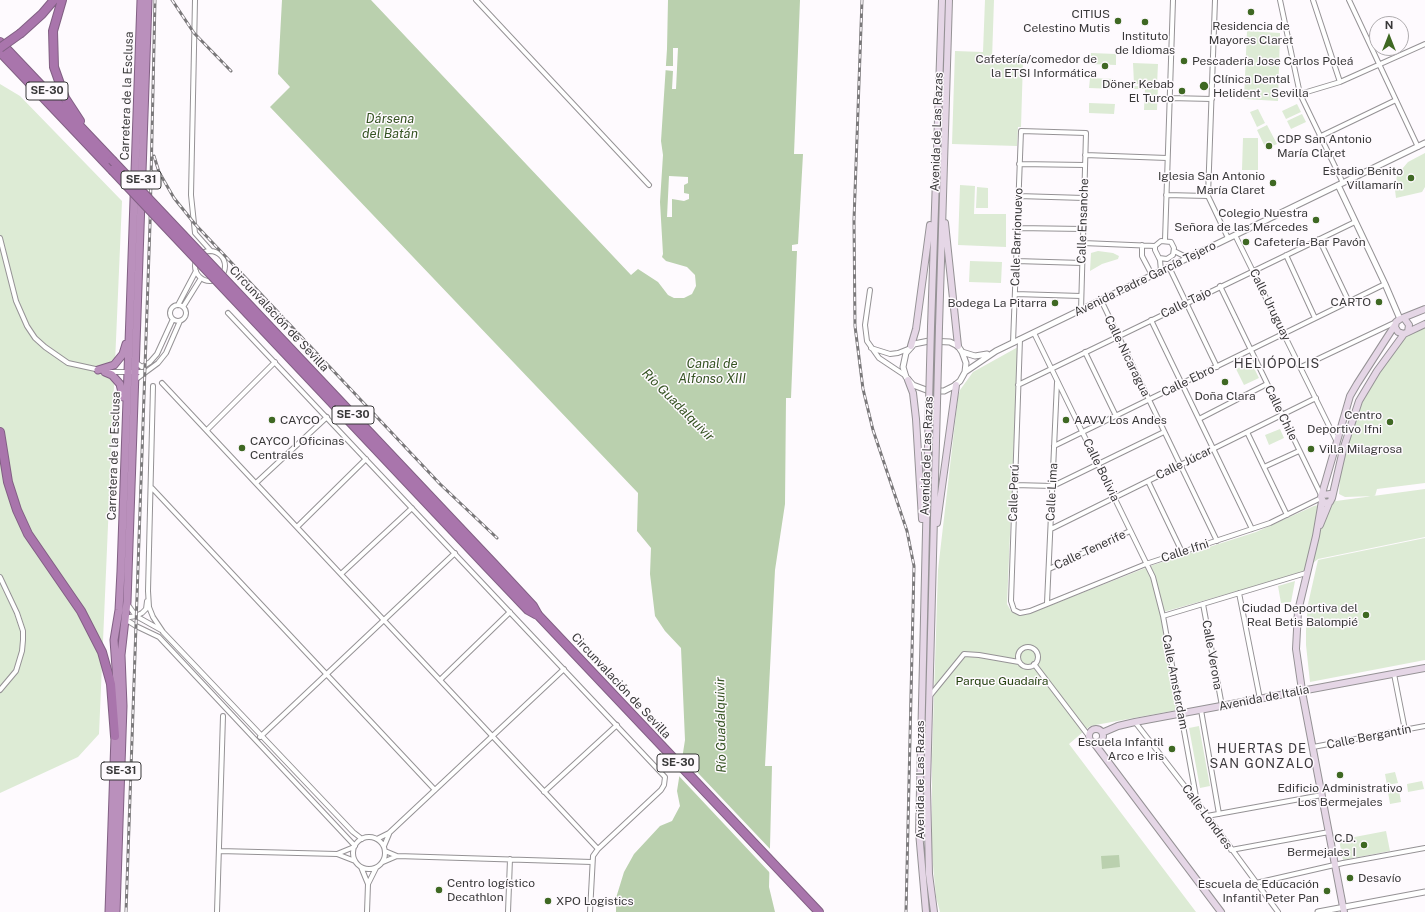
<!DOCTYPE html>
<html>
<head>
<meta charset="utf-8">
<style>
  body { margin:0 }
  #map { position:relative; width:1425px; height:912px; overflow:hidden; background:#fefafe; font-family:"Public Sans",sans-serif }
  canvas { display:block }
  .north { position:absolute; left:1369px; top:16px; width:40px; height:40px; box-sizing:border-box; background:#fefafe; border:1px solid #afacaf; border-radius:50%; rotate:0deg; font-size:11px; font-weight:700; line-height:16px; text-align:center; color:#393839 }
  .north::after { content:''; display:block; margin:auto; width:14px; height:18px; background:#3f6823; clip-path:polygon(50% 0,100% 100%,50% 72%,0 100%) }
</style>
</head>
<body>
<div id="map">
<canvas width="1425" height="912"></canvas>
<div class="north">N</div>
</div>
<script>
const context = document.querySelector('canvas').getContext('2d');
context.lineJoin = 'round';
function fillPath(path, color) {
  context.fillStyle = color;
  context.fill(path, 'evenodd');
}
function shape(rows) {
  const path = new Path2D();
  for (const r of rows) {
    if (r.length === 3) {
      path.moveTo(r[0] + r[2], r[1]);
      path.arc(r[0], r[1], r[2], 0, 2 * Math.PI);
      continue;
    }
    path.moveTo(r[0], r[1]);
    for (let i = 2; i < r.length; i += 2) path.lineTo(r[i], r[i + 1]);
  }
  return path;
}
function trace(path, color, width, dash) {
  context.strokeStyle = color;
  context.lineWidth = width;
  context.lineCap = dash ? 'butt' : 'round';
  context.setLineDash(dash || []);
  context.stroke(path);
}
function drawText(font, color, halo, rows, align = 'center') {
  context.font = font + ' "Public Sans",sans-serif';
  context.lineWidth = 3;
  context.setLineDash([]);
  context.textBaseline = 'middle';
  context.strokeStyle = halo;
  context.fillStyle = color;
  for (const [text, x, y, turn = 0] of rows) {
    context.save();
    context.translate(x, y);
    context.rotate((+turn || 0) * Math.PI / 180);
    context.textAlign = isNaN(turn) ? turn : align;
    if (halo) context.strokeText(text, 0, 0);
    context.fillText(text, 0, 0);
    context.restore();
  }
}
fillPath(shape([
  [985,0,994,0,992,59,1023,61,1021,127,1018,127,1017,146,952,144,955,51,983,52],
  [1247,31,1280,33,1278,101,1244,99],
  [1091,53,1116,54,1116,65,1090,64],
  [1133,63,1158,64,1157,85,1134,84],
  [1090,78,1115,79,1115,89,1089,88],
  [0,84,20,96,122,201,99,734,78,757,0,793],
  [1132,86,1158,87,1157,110,1144,110,1145,89,1132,89],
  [1089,103,1115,104,1114,114,1089,113],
  [1297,104,1301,112,1286,119,1282,111],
  [1258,109,1265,123,1257,127,1250,112],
  [1302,114,1306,122,1291,129,1287,121],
  [1267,125,1277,144,1266,149,1257,130],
  [1243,138,1258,138,1258,170,1242,170],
  [1425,153,1425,187,1422,192,1396,198,1395,190,1397,175,1408,162],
  [960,185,975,186,974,214,1006,214,1006,247,958,245],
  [977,187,988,188,988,208,976,208],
  [1098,251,1113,253,1119,256,1118,259,1102,264,1090,271,1091,253],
  [970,261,1002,262,1001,283,969,282],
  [1425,326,1425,483,1377,489,1375,496,1345,497,1339,494,1340,478,1345,450,1362,400,1403,338],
  [1018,347,1007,604,1011,611,1018,615,1026,615,1153,565,1256,532,1314,506,1336,501,1425,489,1425,537,1318,559,1301,573,1160,613,1177,710,1090,726,1069,744,1196,912,940,912,936,897,932,854,932,757,938,570,958,397,960,390,973,372],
  [1251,362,1259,378,1244,385,1236,369],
  [1280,429,1284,438,1269,445,1265,435],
  [1425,538,1425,660,1310,682,1306,645,1306,627,1308,604,1318,560],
  [1295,581,1291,602,1281,603,1278,586],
  [1199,726,1210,786,1200,788,1189,728],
  [1395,772,1398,783,1387,785,1385,774],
  [1422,781,1424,789,1408,792,1407,784],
  [1398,785,1401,802,1390,804,1387,786],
  [1386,831,1390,851,1343,860,1339,840]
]), '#ddebd5');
fillPath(shape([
  [282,0,371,0,631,275,638,269,658,282,668,295,674,298,684,298,692,294,696,286,695,275,687,267,666,261,662,257,663,254,660,202,663,155,661,141,667,49,668,0,800,0,794,154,803,154,798,244,792,245,792,251,797,251,791,398,786,398,785,504,775,570,765,766,772,766,769,887,775,912,616,912,616,898,624,872,634,854,660,826,672,821,680,806,677,791,685,740,681,648,665,631,655,616,650,574,651,548,637,531,638,493,270,107,290,87,278,74],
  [1119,855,1120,867,1102,869,1101,856]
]), '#bad0ae');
fillPath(shape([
  [673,48,678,48,676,89,672,89,673,71,664,70,664,66,673,66],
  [669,176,688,177,688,183,684,185,684,193,689,194,689,199,684,201,672,199,672,217,667,217],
  [681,755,771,850,771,874,678,775]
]), '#fefafe');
const minor = shape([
  [195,0,191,195,195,233,211,251],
  [476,0,649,185],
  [1215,0,1208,196,1228,238],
  [1280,0,1300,94,1343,183],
  [1313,0,1340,82],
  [1349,0,1418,147],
  [1300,94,1340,82,1425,44],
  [1169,98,1212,99],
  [1319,137,1396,100],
  [1085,155,1167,158],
  [1019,164,1085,165],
  [1166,195,1208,196],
  [1018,196,1084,198],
  [1017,228,1083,229],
  [1235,235,1336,440],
  [0,238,16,301,27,326,35,338,45,347,68,363,100,370],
  [1319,239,1349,302],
  [1165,240,1173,0],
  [1083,243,1155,246],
  [1142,245,1142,256,1152,275],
  [1174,251,1188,258],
  [210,266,15],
  [1286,255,1315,318],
  [1159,258,1167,259,1173,255,1174,248,1171,242,1161,241,1155,246,1155,250,1160,260,1161,271],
  [1016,261,1082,263],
  [1169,267,1217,367],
  [1220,286,1321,495],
  [870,290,865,325,867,341,879,358,906,376],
  [1015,294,1081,296],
  [1101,300,1217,541],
  [178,305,196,271],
  [178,313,8],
  [183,307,201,278],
  [228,313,665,777,664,785,661,790,598,849,593,856,590,912],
  [1151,320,1252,529],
  [1034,333,1153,577,1163,616,1197,802],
  [1020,339,1011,601,1014,610,1020,613,1030,611,1146,564,1270,523,1321,498],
  [1013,343,1021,131,1086,133,1081,310],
  [871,348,890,354,898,353,908,349],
  [1085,352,1116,416],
  [135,362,142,367,150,362,157,354,173,319],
  [1301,367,1396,322],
  [108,372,144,372],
  [135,380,158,363,166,353,180,321],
  [162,383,598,849],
  [1018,385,1355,222],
  [153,386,148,591,149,607,153,617,163,632,353,832,362,839],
  [1199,419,1267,384],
  [207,430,275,362],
  [1247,432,1287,515],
  [1054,446,1385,284],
  [1264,467,1299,451],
  [1148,481,1182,552],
  [256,483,327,417],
  [1014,485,1053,486,1164,432],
  [152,488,435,790],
  [297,527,366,459],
  [1051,529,1316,398],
  [1049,569,1130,531],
  [341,574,412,508],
  [0,577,17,613,23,631,23,640,22,651,16,671,0,690],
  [1239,593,1260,699],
  [1047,603,1057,382],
  [1203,604,1222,706],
  [128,605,136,616,161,630],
  [1163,616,1306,573],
  [124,618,136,616,142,613,146,609,147,601],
  [125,619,136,626,159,637,355,846],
  [1028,657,10],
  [1034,664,1088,735],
  [1394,674,1405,730],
  [440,680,510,612],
  [929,697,964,654,979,655,1019,662],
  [1201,710,1219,814],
  [1135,722,1197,802,1278,912],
  [260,737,455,553],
  [1313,747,1425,726],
  [544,792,617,725],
  [1207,816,1322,795],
  [369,853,16],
  [377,839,389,833,564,669],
  [384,846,389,834],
  [1231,850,1329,832],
  [219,851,337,854,355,861],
  [385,851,397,856],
  [337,854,354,847],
  [383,862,397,856,592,862],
  [361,867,368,884,367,912],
  [1256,883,1343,863,1425,848],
  [368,884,376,868],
  [217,912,223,716],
  [508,912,510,859]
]);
const tertiary = shape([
  [1338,185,1385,284,1400,319],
  [929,341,950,342,958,346,962,352,966,363,965,372,960,381,954,386,944,391,929,391,913,385,906,377,903,367,906,353,914,344,929,341],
  [962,352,975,356,987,354],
  [965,372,996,351,1425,143],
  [1318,912,1425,892]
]);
const secondary = shape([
  [945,223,958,346],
  [1425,309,1400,319,1396,322,1395,327,1398,332,1404,334,1425,324],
  [1404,318,1409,325,1408,332],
  [931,327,942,0],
  [939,327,949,0],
  [911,346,916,329,930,225],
  [908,380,913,393,916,419,922,519],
  [1323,495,1330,494,1332,498,1330,502,1324,503,1321,497,1350,396,1357,384,1395,325],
  [1332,498,1343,450,1359,401,1377,371,1404,334],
  [1322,501,1316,536,1298,611,1296,649,1303,697,1344,912],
  [937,523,956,385],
  [1320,525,1329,503],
  [1096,736,7],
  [1104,732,1118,726,1135,722,1425,668],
  [1094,743,1221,912],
  [926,912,919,832,929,403],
  [934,912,929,874,927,786,937,403]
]);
const trunk = shape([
  [98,370,114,365,123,354,126,344],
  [105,372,112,375,120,384,123,397],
  [109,912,115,736,118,696,114,640,119,610,121,571,141,0],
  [116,912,123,706,121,655,127,602,148,0]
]);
const motorway = shape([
  [62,0,53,31,54,67,65,98,80,121],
  [21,33,42,14,54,0],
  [0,42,112,160],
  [0,52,112,170],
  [0,432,8,482,17,510,28,534,81,611,102,652,111,684,115,736],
  [538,615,819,912]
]);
trace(minor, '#959295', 6);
trace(tertiary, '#959295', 7);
trace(secondary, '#959295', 8);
trace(trunk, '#826084', 9);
trace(motorway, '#826084', 10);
trace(minor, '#fff', 4);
trace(tertiary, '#fff', 5);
trace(secondary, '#e5d6e6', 6);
trace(trunk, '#ba90bc', 7);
trace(motorway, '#a975ac', 8);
const rail = shape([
  [172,0,194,33,231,71],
  [862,0,854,220,855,326,863,389,873,430,907,531,914,566,906,912],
  [154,156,159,172,174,198,194,223,440,484,497,538],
  [126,912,150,224,155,0]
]);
trace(rail, '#7a787a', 3);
trace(rail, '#fefafe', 1.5, [4.5]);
const secondaryBridge = shape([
  [929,403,931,327],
  [937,403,939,327]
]);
const motorwayBridge = shape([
  [0,48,21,33],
  [112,160,493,563,533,606,538,615],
  [112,170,488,568,528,610,537,615]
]);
trace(secondaryBridge, '#959295', 8, []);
trace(motorwayBridge, '#826084', 10, []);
trace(secondaryBridge, '#e5d6e6', 6);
trace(motorwayBridge, '#a975ac', 8);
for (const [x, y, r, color] of [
  [1251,12,4,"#3f6823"],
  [1118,21,4,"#3f6823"],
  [1145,22,4,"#3f6823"],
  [1184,61,4,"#3f6823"],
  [1105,66,4,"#3f6823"],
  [1204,86,5,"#3f6823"],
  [1182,91,4,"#3f6823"],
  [1269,146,4,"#3f6823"],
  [1411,178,4,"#3f6823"],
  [1273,183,4,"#3f6823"],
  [1316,220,4,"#3f6823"],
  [1246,242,4,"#3f6823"],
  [1379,302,4,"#3f6823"],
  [1055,303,4,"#3f6823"],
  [1225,382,4,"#3f6823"],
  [272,420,4,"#3f6823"],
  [1066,420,4,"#3f6823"],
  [1390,422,4,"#3f6823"],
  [242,448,4,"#3f6823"],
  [1311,449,4,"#3f6823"],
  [1366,615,4,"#3f6823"],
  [1172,749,4,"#3f6823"],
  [1340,775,4,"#3f6823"],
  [1364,845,4,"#3f6823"],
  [1350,878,4,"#3f6823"],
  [439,890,4,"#3f6823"],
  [1327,891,4,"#3f6823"],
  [548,901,4,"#3f6823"]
]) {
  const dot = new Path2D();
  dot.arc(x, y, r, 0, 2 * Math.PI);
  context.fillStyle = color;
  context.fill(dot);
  trace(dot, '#fefafe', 1.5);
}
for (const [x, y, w] of [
  [47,91,42],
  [141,180,40],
  [353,415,42],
  [678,763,42],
  [121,771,40]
]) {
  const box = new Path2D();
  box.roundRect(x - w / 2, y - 9, w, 18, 3);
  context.fillStyle = '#fefafe';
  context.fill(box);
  trace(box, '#393839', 1);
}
drawText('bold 11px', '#393839', null, [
  ["SE-30",47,91],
  ["SE-31",141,180],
  ["SE-30",353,415],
  ["SE-30",678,763],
  ["SE-31",121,771]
]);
drawText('12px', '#393839', '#fefafe', [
  ["CITIUS",1110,14],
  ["Celestino Mutis",1110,28],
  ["Residencia de",1251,26,"center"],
  ["Mayores Claret",1251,40,"center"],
  ["Instituto",1145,36,"center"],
  ["de Idiomas",1145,50,"center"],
  ["Cafetería/comedor de",1097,59],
  ["la ETSI Informática",1097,73],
  ["Pescadería Jose Carlos Poleá",1192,61,"left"],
  ["Clínica Dental",1213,79,"left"],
  ["Helident - Sevilla",1213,93,"left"],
  ["Döner Kebab",1174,84],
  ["El Turco",1174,98],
  ["CDP San Antonio",1277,139,"left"],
  ["María Claret",1277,153,"left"],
  ["Estadio Benito",1403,171],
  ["Villamarín",1403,185],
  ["Iglesia San Antonio",1265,176],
  ["María Claret",1265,190],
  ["Colegio Nuestra",1308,213],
  ["Señora de las Mercedes",1308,227],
  ["Cafetería-Bar Pavón",1254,242,"left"],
  ["CARTO",1371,302],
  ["Bodega La Pitarra",1047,303],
  ["Doña Clara",1225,396,"center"],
  ["Centro",1382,415],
  ["Deportivo Ifni",1382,429],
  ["CAYCO",280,420,"left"],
  ["AAVV Los Andes",1074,420,"left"],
  ["CAYCO | Oficinas",250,441,"left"],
  ["Centrales",250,455,"left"],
  ["Villa Milagrosa",1319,449,"left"],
  ["Ciudad Deportiva del",1358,608],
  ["Real Betis Balompié",1358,622],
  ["Escuela Infantil",1164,742],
  ["Arco e Iris",1164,756],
  ["Edificio Administrativo",1340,788,"center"],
  ["Los Bermejales",1340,802,"center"],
  ["C.D.",1356,838],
  ["Bermejales I",1356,852],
  ["Desavío",1358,878,"left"],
  ["Centro logístico",447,883,"left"],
  ["Decathlon",447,897,"left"],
  ["Escuela de Educación",1319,884],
  ["Infantil Peter Pan",1319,898],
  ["XPO Logistics",556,901,"left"]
], 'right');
drawText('12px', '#393839', '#fefafe', [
  ["Carretera de la Esclusa",127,96,-88],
  ["Avenida de Las Razas",937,132,-88],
  ["Calle Ensanche",1083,221,-88],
  ["Calle Barrionuevo",1017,237,-88],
  ["Avenida Padre García Tejero",1145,279,-26],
  ["Calle Tajo",1186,303,-26],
  ["Calle Uruguay",1270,305,64],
  ["Circunvalación de Sevilla",279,319,47],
  ["Calle Nicaragua",1127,356,64],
  ["Calle Ebro",1188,381,-26],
  ["Calle Chile",1281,413,64],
  ["Carretera de la Esclusa",114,456,-88],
  ["Avenida de Las Razas",927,456,-88],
  ["Calle Júcar",1184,463,-26],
  ["Calle Bolivia",1101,470,64],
  ["Calle Lima",1052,492,-87],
  ["Calle Perú",1014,493,-88],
  ["Calle Tenerife",1090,550,-25],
  ["Calle Ifni",1185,551,-18],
  ["Calle Verona",1212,655,80],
  ["Calle Amsterdam",1175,682,79],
  ["Circunvalación de Sevilla",621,686,47],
  ["Avenida de Italia",1264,698,-11],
  ["Calle Bergantín",1369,737,-11],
  ["Avenida de Las Razas",920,780,-90],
  ["Calle Londres",1207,817,54]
]);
drawText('12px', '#24410f', '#fefafe', [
  ["Parque Guadaíra",1002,681]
]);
drawText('italic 13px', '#355322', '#fefafe', [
  ["Dársena",390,119],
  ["del Batán",390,134],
  ["Canal de",712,364],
  ["Alfonso XIII",712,379],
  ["Río Guadalquivir",678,405,45],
  ["Río Guadalquivir",721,725,-91]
]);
context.letterSpacing = '1px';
drawText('13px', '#3c393c', '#fefafe', [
  ["HELIÓPOLIS",1277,364],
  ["HUERTAS DE",1262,749],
  ["SAN GONZALO",1262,764]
]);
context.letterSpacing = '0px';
</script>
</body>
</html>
